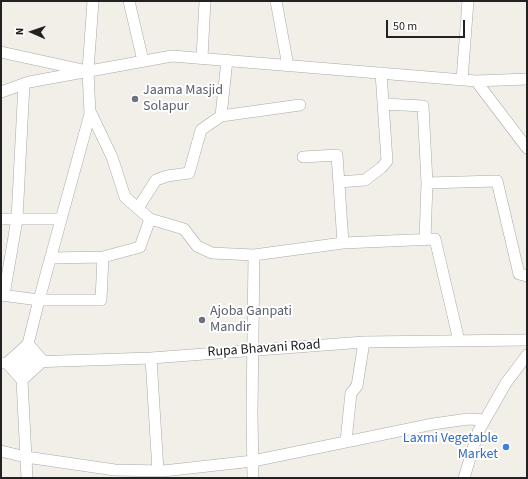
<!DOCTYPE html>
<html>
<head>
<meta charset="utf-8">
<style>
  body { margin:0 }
  #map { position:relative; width:528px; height:479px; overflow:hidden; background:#f2efe9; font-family:"Source Sans 3",sans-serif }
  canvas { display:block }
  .frame { position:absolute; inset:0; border:2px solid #222; pointer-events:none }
  .north { position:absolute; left:12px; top:12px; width:40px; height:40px; -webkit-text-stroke:3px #fff; paint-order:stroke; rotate:272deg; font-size:11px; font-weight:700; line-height:16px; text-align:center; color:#222 }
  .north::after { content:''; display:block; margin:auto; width:14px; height:18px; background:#222; clip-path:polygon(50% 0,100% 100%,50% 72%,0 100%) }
  .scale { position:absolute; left:386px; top:20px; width:79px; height:18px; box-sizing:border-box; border:2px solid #222; border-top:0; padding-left:5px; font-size:12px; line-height:14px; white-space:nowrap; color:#222; -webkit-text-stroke:3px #fff; paint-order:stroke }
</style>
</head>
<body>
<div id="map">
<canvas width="528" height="479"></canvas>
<div class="frame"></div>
<div class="north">N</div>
<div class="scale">50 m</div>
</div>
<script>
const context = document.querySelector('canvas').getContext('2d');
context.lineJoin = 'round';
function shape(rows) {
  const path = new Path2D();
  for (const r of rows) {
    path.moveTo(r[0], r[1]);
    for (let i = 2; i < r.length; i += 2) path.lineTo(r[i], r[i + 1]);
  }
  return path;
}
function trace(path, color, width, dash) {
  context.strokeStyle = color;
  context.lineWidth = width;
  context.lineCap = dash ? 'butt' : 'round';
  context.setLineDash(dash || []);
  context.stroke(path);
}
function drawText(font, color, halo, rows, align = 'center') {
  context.font = font + ' "Source Sans 3",sans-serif';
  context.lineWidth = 4;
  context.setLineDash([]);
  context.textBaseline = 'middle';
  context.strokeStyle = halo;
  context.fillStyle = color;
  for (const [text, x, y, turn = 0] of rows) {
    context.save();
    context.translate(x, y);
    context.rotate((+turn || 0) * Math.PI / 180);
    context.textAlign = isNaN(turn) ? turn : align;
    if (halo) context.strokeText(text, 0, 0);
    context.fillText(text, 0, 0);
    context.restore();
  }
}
const minor = shape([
  [129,1,143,61],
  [276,1,288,66],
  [1,52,83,70],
  [202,58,205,1],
  [462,80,468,1],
  [476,81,527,148],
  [1,92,29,82,172,56,476,81,527,79],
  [383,104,423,106,427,183,497,181,519,274,527,276],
  [90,111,112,157,125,197,150,219,184,229,197,246,212,253,254,255,343,243,337,155,303,157],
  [221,116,300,105],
  [339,182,365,180,381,168,387,161,381,73],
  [138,208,156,180,167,176,189,173,201,130,221,116,227,60],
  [1,219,61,219],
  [425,240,427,183],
  [343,243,435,239,459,341],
  [51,258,103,257,140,247,150,219],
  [1,295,39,300,101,300,103,257],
  [4,295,17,219,24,84],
  [28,344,43,361,22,380,7,363,28,344],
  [151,358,158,471],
  [1,363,151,358,364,342,527,340],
  [346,441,351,393,357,386,364,342],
  [1,451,26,457,115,470,163,471,253,461,433,424,468,419,485,420],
  [27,478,22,380,28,344,39,300,90,114,88,71,93,1],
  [253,478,252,411,254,255],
  [464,478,478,432,506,383,527,355]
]);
trace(minor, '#a9a9a9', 12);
trace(minor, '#fff', 11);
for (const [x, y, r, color] of [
  [135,99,4,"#6b7280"],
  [202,320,4,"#6b7280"],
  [506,447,4,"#3f7fe0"]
]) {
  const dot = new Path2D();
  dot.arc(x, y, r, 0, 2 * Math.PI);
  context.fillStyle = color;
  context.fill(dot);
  trace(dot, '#fff', 1.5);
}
drawText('14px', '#5b616d', '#fff', [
  ["Jaama Masjid",143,91],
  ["Solapur",143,107],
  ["Ajoba Ganpati",210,312],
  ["Mandir",210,328]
], 'left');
drawText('14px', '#222', '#fff', [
  ["Rupa Bhavani Road",264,349,-4]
]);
drawText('14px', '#366cbe', '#fff', [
  ["Laxmi Vegetable",498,439],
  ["Market",498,455]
], 'right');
</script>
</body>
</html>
